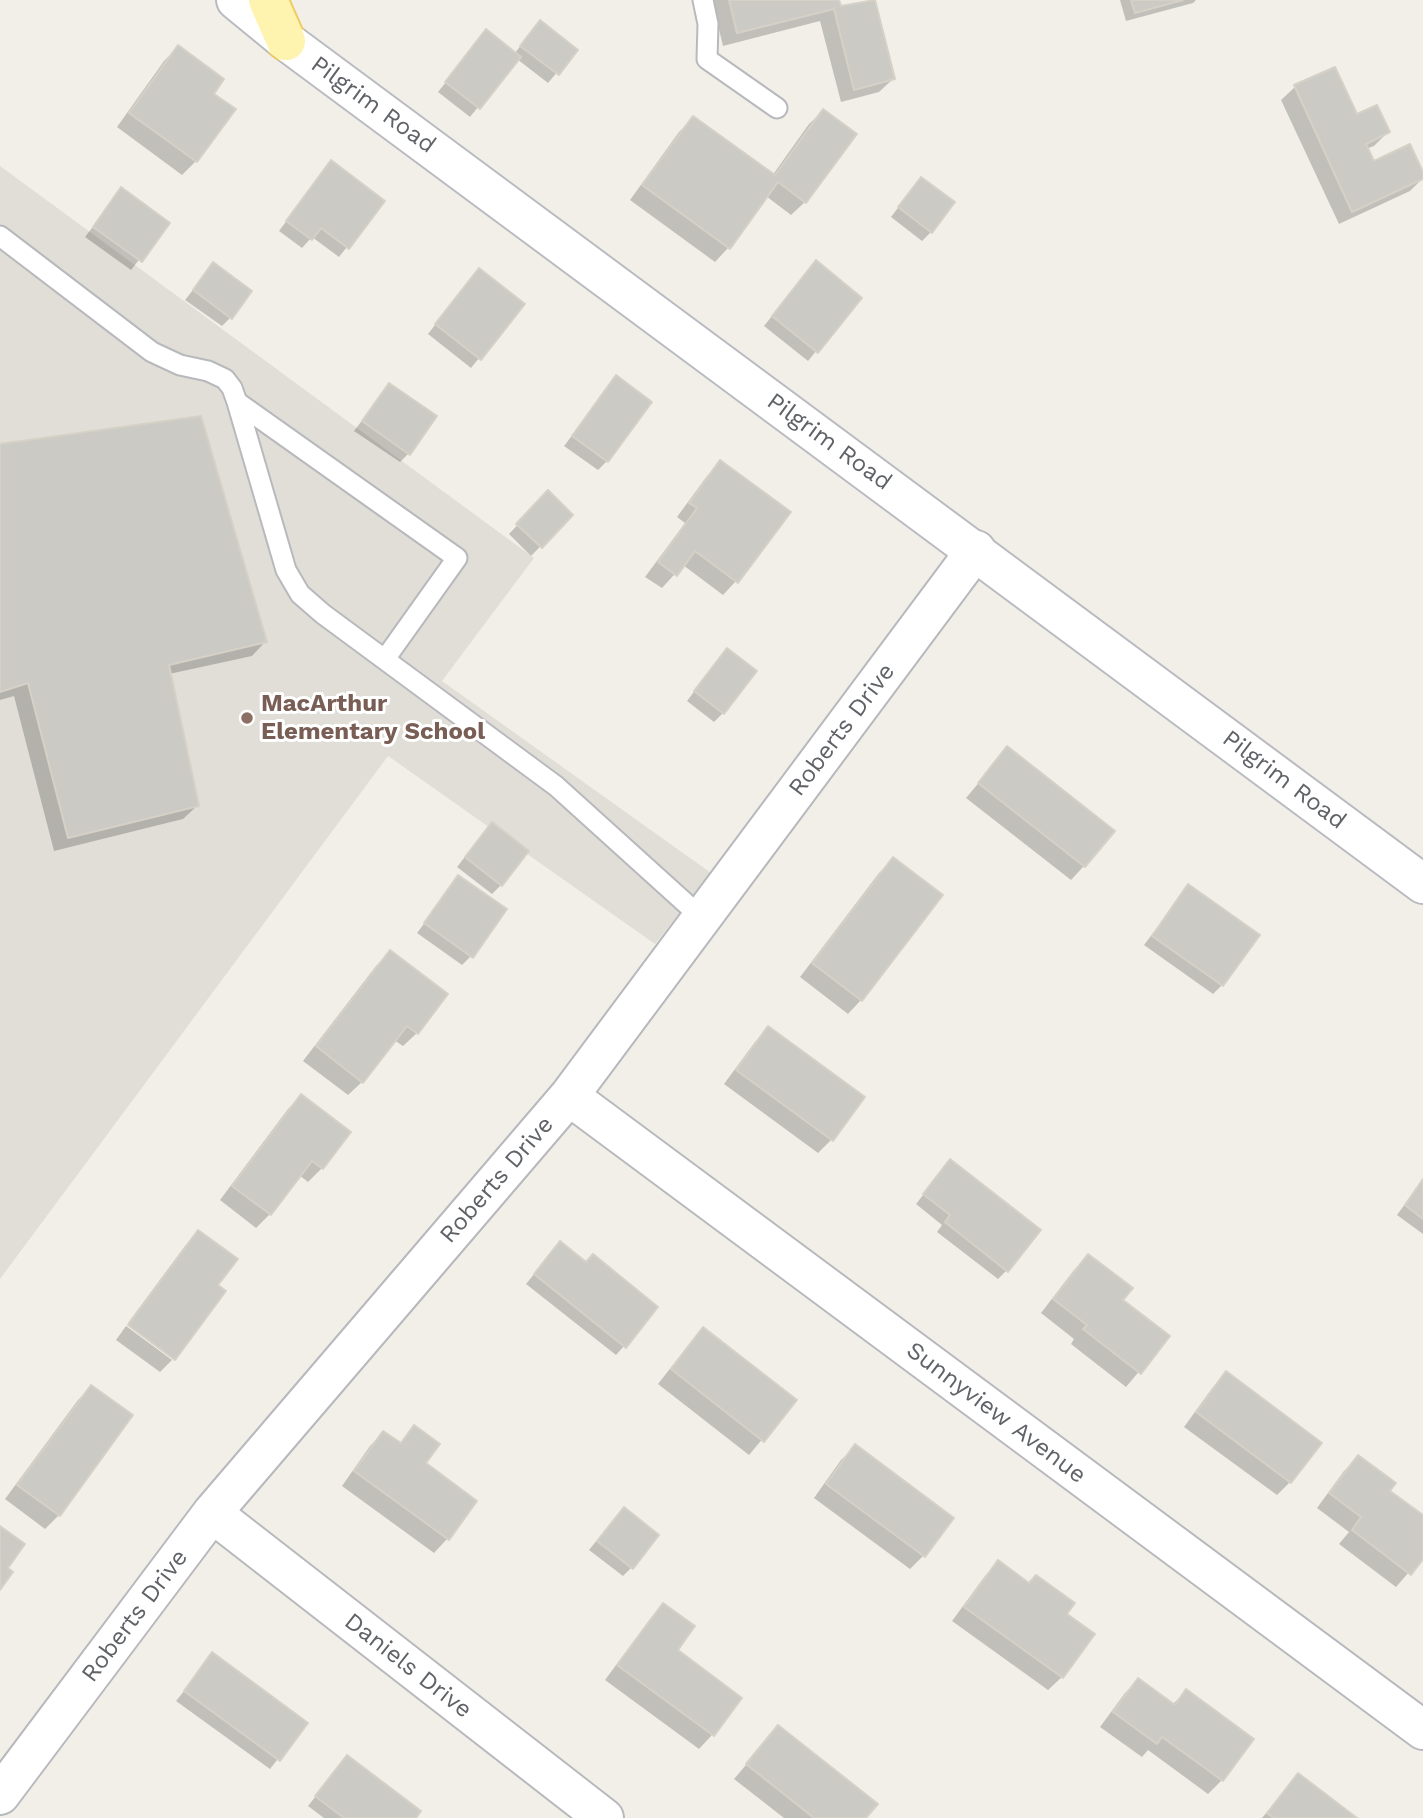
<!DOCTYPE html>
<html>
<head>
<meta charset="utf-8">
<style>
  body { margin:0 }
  canvas { display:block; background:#f1efe8 }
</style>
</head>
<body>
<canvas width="1423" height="1818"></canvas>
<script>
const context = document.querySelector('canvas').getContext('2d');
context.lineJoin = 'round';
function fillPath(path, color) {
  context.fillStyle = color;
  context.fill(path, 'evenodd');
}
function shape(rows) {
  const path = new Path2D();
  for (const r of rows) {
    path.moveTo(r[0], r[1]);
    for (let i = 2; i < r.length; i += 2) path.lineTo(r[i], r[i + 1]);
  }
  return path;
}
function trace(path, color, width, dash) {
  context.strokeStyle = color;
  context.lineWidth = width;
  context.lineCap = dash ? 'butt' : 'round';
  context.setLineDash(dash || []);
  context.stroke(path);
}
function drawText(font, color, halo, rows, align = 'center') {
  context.font = font + ' "Work Sans",sans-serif';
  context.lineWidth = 6;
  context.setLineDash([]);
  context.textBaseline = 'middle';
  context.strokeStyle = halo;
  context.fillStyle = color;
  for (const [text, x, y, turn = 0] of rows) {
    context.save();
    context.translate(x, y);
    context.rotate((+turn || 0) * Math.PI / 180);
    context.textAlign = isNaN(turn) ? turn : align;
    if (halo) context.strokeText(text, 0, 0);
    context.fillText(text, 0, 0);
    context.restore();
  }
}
fillPath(shape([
  [0,166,534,558,442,681,711,873,655,944,388,756,0,1279]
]), '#e0ded6');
fillPath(shape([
  [712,0,838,0,840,8,873,0,893,79,879,92,841,102,820,21,723,46],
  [1120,0,1196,0,1193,3,1126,21],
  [540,22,576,50,548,83,517,59,470,117,438,92,486,32,514,54],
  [178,47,196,161,182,175,117,127,164,61],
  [1295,87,1388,132,1374,146,1366,149,1373,163,1423,176,1423,178,1410,191,1339,224,1281,100],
  [823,111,805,202,791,215,766,196,728,248,715,262,630,200,679,132,693,118,772,176,809,124],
  [323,172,383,201,339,257,312,237,302,248,279,231],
  [913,188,931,232,922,241,891,217],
  [121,190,168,223,131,270,85,237],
  [213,265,231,317,222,326,185,300],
  [807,272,860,298,808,361,764,326],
  [470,280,523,304,471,368,428,334],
  [616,378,607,461,598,470,564,446],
  [389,385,409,453,400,462,354,431],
  [0,445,265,642,252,656,169,674,197,806,183,819,54,851,14,696,0,700],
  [721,462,736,581,723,595,683,565,662,588,645,577,685,523,677,517,707,476],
  [548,493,571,515,531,556,509,534],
  [718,660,723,713,714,722,687,701],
  [1007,749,1084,866,1071,880,966,798],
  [483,834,501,885,492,894,457,867],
  [893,860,861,1000,848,1014,800,977,879,873],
  [459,877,471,956,462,965,417,933],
  [1188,887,1222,985,1213,994,1144,945],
  [390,952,417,1033,403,1046,394,1040,362,1082,348,1095,303,1061,376,966],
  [769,1029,832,1139,818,1153,724,1084,755,1042],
  [301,1096,349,1132,322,1168,308,1182,299,1175,270,1214,256,1228,220,1200,288,1109],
  [942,1171,1007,1270,998,1279,937,1232,942,1225,916,1204],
  [1423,1179,1423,1234,1397,1215],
  [199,1232,174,1357,128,1323,185,1246],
  [552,1252,624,1346,616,1355,526,1284],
  [1088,1256,1121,1301,1168,1337,1126,1387,1071,1344,1074,1339,1041,1313,1074,1270],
  [126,1326,172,1360,160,1372,116,1340],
  [704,1329,795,1400,749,1455,658,1384,690,1343],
  [1226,1374,1290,1482,1277,1495,1184,1427,1213,1387],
  [91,1387,59,1515,45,1529,5,1499,78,1400],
  [414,1427,423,1463,475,1501,447,1539,434,1553,342,1486,370,1446,383,1433,399,1444],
  [855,1447,923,1556,910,1569,814,1498,841,1460],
  [1358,1457,1387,1491,1423,1517,1423,1556,1396,1587,1339,1544,1349,1532,1317,1508,1344,1471],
  [615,1518,631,1568,623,1576,589,1550],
  [998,1563,1065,1614,1062,1677,1048,1690,952,1621,985,1576],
  [663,1605,675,1651,740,1698,712,1735,699,1749,605,1680,650,1619],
  [213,1655,306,1723,270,1769,176,1701],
  [1138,1680,1172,1705,1186,1691,1222,1780,1208,1794,1148,1750,1142,1757,1100,1727,1125,1693],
  [778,1727,864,1818,784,1818,734,1779],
  [347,1757,413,1818,324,1818,308,1806],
  [1298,1775,1354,1818,1262,1818]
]), '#0003');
const building = shape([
  [729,0,839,0,841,6,875,0,895,79,854,90,834,9,737,33,729,0],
  [1131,0,1183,0,1135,13,1131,0],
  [540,20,578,50,559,75,520,46,540,20],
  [486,29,521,57,480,109,445,82,486,29],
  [178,45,224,79,214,94,236,109,197,162,129,113,178,45],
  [1335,67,1357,114,1377,105,1390,132,1366,144,1374,161,1410,144,1423,172,1423,179,1352,212,1294,85,1335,67],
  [823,109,857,134,806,203,778,182,730,249,642,185,693,116,775,175,823,109],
  [331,160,385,201,349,249,321,228,312,240,286,221,331,160],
  [921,177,955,202,932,233,898,207,921,177],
  [121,187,170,223,142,262,93,227,121,187],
  [816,260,862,298,818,353,772,316,816,260],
  [213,262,252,291,232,319,193,290,213,262],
  [479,268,525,304,481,360,435,324,479,268],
  [616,375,652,402,608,462,572,436,616,375],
  [389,383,437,416,410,455,362,421,389,383],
  [201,416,267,642,169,665,199,806,68,838,28,683,0,692,0,444,201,416],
  [720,460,791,512,738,583,695,551,677,576,658,562,697,508,689,503,720,460],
  [548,490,573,515,542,548,516,524,548,490],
  [727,648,757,671,724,714,694,691,727,648],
  [1007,746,1115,831,1085,867,978,783,1007,746],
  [492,822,529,851,502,886,465,857,492,822],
  [893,857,943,895,862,1001,812,963,893,857],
  [458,875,507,909,473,958,424,923,458,875],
  [1188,884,1260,935,1223,986,1152,936,1188,884],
  [390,950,448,994,418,1034,407,1026,363,1083,316,1046,390,950],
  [768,1026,865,1097,833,1141,736,1070,768,1026],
  [301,1094,351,1132,323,1169,312,1161,271,1215,232,1186,301,1094],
  [950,1159,1041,1230,1008,1272,945,1222,950,1215,923,1194,950,1159],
  [1423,1179,1423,1219,1405,1205,1423,1179],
  [198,1230,238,1259,218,1285,226,1291,175,1360,128,1325,198,1230],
  [560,1241,586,1262,593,1254,658,1307,626,1348,534,1274,560,1241],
  [1088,1254,1133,1288,1123,1300,1170,1336,1141,1374,1083,1329,1087,1325,1053,1299,1088,1254],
  [703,1327,797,1400,764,1442,671,1369,703,1327],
  [1226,1371,1322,1443,1291,1483,1196,1412,1226,1371],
  [91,1385,133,1415,60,1516,17,1485,91,1385],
  [414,1425,440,1444,426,1463,477,1501,449,1540,354,1471,383,1431,401,1443,414,1425],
  [855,1444,954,1518,925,1557,826,1484,855,1444],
  [1358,1455,1396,1483,1390,1491,1423,1515,1423,1559,1411,1575,1352,1530,1361,1517,1329,1493,1358,1455],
  [624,1507,659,1535,633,1569,597,1541,624,1507],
  [0,1526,25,1544,8,1568,13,1572,0,1590,0,1526],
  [998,1560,1029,1583,1036,1575,1075,1603,1067,1614,1095,1634,1063,1678,964,1607,998,1560],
  [663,1603,695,1626,678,1650,742,1698,714,1736,617,1665,663,1603],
  [212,1652,308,1723,280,1761,184,1691,212,1652],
  [1138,1678,1175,1705,1186,1689,1254,1739,1223,1781,1162,1737,1157,1744,1113,1712,1138,1678],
  [778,1725,878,1804,866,1818,814,1818,746,1764,778,1725],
  [347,1755,421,1811,416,1818,344,1818,315,1796,347,1755],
  [1298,1773,1357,1818,1274,1818,1267,1813,1298,1773]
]);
fillPath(building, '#cccac4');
trace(building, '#d5d1c6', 2);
const lane = shape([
  [703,0,708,24,707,59,777,108],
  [0,236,152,352,180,365,208,371,225,379,232,388,237,402,286,570,300,594,323,614,556,786,702,918],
  [237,402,457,558,385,659]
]);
const street = shape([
  [569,1096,1423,1730],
  [212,1513,604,1818],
  [0,1795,212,1513,569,1096,976,550]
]);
const secondary = shape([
  [236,0,286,41,1423,884]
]);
const primary = shape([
  [268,0,286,41]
]);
trace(lane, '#b8b9bd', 23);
trace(street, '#b8b9bd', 42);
trace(secondary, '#b9bbc0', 42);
trace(primary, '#f0cb61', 42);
trace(lane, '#fff', 19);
trace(street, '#fff', 38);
trace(secondary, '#fff', 38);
trace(primary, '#fef3af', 38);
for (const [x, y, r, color] of [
  [247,718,7,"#8d6e63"]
]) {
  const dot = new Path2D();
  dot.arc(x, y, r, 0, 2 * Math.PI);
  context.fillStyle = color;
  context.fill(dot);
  trace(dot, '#fff', 2.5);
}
drawText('24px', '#5f6267', '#fff', [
  ["Pilgrim Road",373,105,36],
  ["Pilgrim Road",829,442,36],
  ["Roberts Drive",842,730,-53],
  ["Pilgrim Road",1284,780,37],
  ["Roberts Drive",497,1180,-49],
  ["Sunnyview Avenue",996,1413,37],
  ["Roberts Drive",135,1616,-53],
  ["Daniels Drive",408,1666,38]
]);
drawText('bold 24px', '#785e54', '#fff', [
  ["MacArthur",261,704],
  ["Elementary School",261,732]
], 'left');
</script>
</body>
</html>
